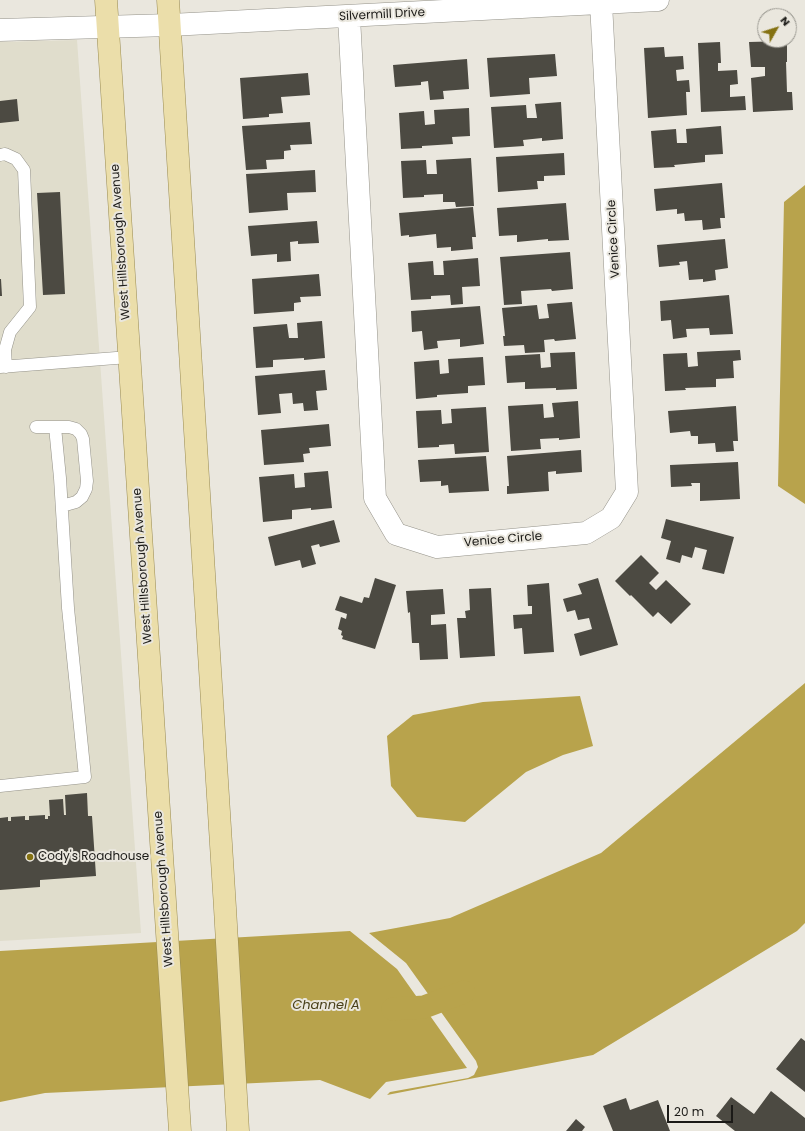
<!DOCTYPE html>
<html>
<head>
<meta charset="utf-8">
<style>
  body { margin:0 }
  #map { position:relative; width:805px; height:1131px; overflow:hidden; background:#eae7de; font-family:Poppins,sans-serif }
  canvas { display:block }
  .north { position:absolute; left:757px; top:8px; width:40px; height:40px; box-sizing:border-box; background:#eae7de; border:1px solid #97958e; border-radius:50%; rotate:51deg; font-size:11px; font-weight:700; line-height:16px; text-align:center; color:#1b1a17 }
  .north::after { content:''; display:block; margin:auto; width:14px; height:18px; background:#847111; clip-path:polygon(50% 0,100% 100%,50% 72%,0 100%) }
  .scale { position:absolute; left:667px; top:1105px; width:66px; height:18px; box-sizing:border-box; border:2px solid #1b1a17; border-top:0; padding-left:5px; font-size:12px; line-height:14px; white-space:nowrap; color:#1b1a17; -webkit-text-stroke:3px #eae7de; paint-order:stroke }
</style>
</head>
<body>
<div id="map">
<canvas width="805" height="1131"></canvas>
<div class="north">N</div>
<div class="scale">20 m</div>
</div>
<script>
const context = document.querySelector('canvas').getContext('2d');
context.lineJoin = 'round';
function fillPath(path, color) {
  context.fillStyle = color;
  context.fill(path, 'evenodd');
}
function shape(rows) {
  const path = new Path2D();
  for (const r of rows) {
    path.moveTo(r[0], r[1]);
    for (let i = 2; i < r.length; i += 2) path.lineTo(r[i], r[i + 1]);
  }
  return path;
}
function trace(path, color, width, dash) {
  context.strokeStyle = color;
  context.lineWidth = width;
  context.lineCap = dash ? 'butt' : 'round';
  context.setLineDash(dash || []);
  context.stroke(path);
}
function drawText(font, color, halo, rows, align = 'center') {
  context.font = font + ' Poppins,sans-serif';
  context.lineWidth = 4;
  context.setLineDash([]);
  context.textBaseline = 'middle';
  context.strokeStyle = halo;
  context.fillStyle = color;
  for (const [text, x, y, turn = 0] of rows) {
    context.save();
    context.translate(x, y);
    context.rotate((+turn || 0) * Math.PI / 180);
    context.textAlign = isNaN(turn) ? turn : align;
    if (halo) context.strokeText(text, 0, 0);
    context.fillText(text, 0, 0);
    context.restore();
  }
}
fillPath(shape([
  [77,40,141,933,0,941,0,42]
]), '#e0ddcc');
fillPath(shape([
  [805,185,805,504,778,486,784,202],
  [805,683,805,923,797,931,593,1055,387,1095,390,1092,468,1078,474,1075,478,1067,476,1061,406,963,369,933,450,918,601,853],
  [580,696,593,746,563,755,526,772,465,822,417,817,391,786,387,736,413,715,483,702],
  [350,931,397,969,467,1068,386,1082,370,1099,320,1080,45,1093,0,1102,0,951]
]), '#b8a34c');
trace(shape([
  [393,1009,424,1007,464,992]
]), '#b8a34c', 23);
fillPath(shape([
  [787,41,787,62,786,62,787,92,792,92,793,110,753,112,751,78,765,76,765,67,751,67,749,42],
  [720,42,721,63,718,63,718,71,737,70,738,84,730,85,730,97,745,96,746,110,701,112,698,43],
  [664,47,665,57,683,56,684,69,676,70,677,81,689,80,690,92,686,92,687,115,648,118,644,48],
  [555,54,557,76,529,78,530,94,490,97,487,58],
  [467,59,469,89,443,91,444,99,430,100,428,81,421,82,421,85,395,87,393,65],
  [308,73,310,95,281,97,283,113,269,114,269,117,243,119,240,78],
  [17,99,19,121,0,123,0,101],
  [561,102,563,139,542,141,542,138,523,140,524,146,494,148,491,107,526,105,527,118,537,118,535,104],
  [469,108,470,136,452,137,453,144,422,146,422,148,401,149,399,113,424,111,425,125,435,124,434,110],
  [310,122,312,144,290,145,291,150,284,151,284,159,266,160,267,169,246,170,242,126],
  [721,126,723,154,705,155,705,162,674,165,675,167,654,168,651,131,676,129,677,143,687,143,686,129],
  [564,153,565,175,544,176,544,181,537,181,538,189,498,192,496,157],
  [471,158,474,206,456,207,455,202,443,202,443,194,424,195,424,197,403,198,401,161,426,160,427,174,437,174,436,160],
  [315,170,316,192,287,193,288,210,249,213,246,174],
  [722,183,725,218,720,218,721,228,703,230,702,220,685,221,684,213,677,214,677,209,656,211,654,189],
  [60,192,65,294,43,295,37,193],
  [566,203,569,240,548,241,548,239,517,242,517,235,499,236,497,208],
  [473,207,476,237,472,237,473,249,451,251,451,247,437,248,436,234,409,237,409,235,401,236,399,213],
  [317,221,319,243,298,244,298,241,290,242,291,261,277,262,277,254,251,256,248,226],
  [725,239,728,268,715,270,716,280,703,282,703,279,689,280,687,261,679,262,680,265,659,267,657,245],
  [570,252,573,289,552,291,551,289,521,291,522,304,504,305,500,257],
  [478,258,480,286,462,287,463,304,451,305,450,295,431,296,431,299,411,300,408,263,433,261,434,275,444,275,443,261],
  [319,274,321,296,300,297,301,302,294,303,294,311,254,314,252,279],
  [0,279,1,279,2,296,0,296],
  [729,295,733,334,710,335,709,328,686,329,687,337,673,339,671,320,661,321,660,301],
  [572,302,576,339,555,341,554,339,544,340,545,352,525,353,524,345,504,346,503,336,505,336,502,308,537,305,539,319,549,318,547,304],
  [480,306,484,344,460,347,460,339,437,341,438,348,424,350,422,331,412,332,411,311],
  [322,321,325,358,304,360,304,358,273,360,273,367,256,368,253,327,287,324,289,338,298,338,297,323],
  [740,350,741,360,733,361,734,378,716,379,716,387,685,388,686,390,665,391,663,354,687,353,688,367,698,366,697,352],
  [575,352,577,389,556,390,556,388,525,389,525,382,507,383,505,356,540,354,541,368,551,367,550,353],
  [483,357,485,385,468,386,468,393,437,395,437,397,416,399,414,362,439,360,440,374,449,373,448,359],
  [325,370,327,390,316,391,318,410,304,411,303,403,293,404,292,393,279,394,281,413,258,415,255,376],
  [578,401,580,438,559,440,559,438,540,439,541,449,511,451,508,406,543,404,544,418,554,417,552,403],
  [736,406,738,441,733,441,734,451,716,452,715,443,698,444,698,436,691,436,690,431,670,433,668,411],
  [486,407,489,452,455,454,454,444,439,445,439,447,418,448,416,411,441,410,442,424,452,423,451,409],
  [329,424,331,446,309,448,310,453,303,454,304,462,264,465,261,430],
  [581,450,582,472,556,474,556,471,548,472,549,491,507,494,507,486,509,486,507,456],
  [486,456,489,491,449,493,448,485,441,486,441,481,420,482,418,460],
  [738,462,740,499,700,501,700,483,691,483,692,486,671,487,670,465],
  [328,471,332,508,311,510,311,508,292,510,292,519,263,522,259,477,294,474,295,488,305,487,304,473],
  [666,519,734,537,724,574,702,569,707,550,695,547,692,558,682,555,680,563,666,559,671,541,661,538],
  [334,520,340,542,320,547,319,544,311,546,316,564,302,568,300,560,275,566,268,537],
  [641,555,659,573,649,583,656,590,666,580,691,604,671,624,658,612,653,617,631,595,630,596,615,581],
  [375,578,396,585,375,649,342,639,343,636,341,635,342,631,338,629,341,617,346,619,347,614,335,610,340,596,362,603,364,597,369,598],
  [598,578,618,645,580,656,574,634,592,629,589,618,578,620,575,610,567,612,563,599,582,594,578,584],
  [549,583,554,652,524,654,522,628,514,629,513,615,532,614,532,606,528,606,527,585],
  [491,588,495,656,460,658,457,618,466,618,465,611,470,610,469,589],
  [443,589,445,614,431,615,431,625,446,624,448,659,420,660,419,643,412,643,410,612,408,613,406,591],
  [87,793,88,816,92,816,96,876,40,880,40,887,0,890,0,818,8,817,8,821,11,821,11,817,25,816,25,820,29,820,29,816,45,815,45,819,48,819,48,816,50,816,49,800,63,799,64,815,66,815,65,795],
  [801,1038,805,1041,805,1092,776,1069],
  [771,1091,805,1118,805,1131,735,1131,716,1116,731,1097,754,1114],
  [626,1098,630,1110,658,1100,670,1131,613,1131,603,1106],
  [576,1119,585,1127,582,1131,566,1131]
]), '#4c4a42');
const lane = shape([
  [0,155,5,154,16,159,24,170,30,307,10,332,5,350,6,367],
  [0,367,129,357],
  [55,427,69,427,76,429,81,434,83,439,87,481,86,489,82,497,76,502,62,506],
  [0,786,85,777,68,608,60,478,55,427,36,427]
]);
const street = shape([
  [349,17,375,498,396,534,437,547,586,533,611,518,627,492,601,3],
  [0,30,170,25,658,0]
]);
const primary = shape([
  [106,0,180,1131],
  [168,0,225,908,238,1131]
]);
trace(lane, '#949289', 13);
trace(street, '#949289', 23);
trace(primary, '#998b52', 23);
trace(lane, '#fff', 12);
trace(street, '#fff', 22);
trace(primary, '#ebdeaa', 22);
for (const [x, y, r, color] of [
  [30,857,4,"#847111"]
]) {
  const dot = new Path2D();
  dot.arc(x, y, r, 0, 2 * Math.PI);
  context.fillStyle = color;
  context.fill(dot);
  trace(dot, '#eae7de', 1.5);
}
drawText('12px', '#1b1a17', '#eae7de', [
  ["Silvermill Drive",382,15,-3],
  ["Venice Circle",614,239,-93],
  ["West Hillsborough Avenue",121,242,-94],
  ["Venice Circle",503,540,-5],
  ["West Hillsborough Avenue",143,566,-94],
  ["West Hillsborough Avenue",164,889,-94]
]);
drawText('12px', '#1b1a17', '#eae7de', [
  ["Cody's Roadhouse",38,857]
], 'left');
drawText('italic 13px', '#49401a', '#eae7de', [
  ["Channel A",326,1006]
]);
</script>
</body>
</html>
